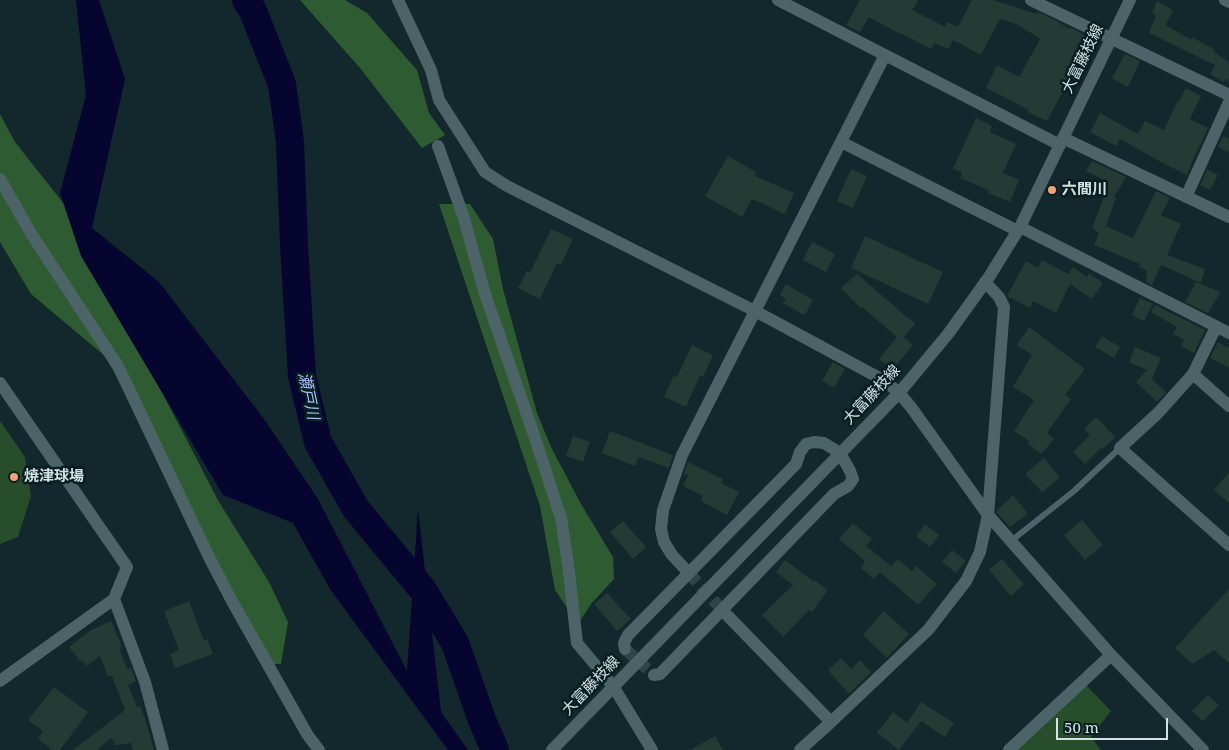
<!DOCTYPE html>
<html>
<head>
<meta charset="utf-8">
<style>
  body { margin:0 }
  #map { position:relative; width:1229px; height:750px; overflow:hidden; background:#12282c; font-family:"Noto Serif",serif }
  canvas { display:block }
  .scale { position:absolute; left:1056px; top:718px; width:112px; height:22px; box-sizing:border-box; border:2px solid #d5e2e4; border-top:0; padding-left:6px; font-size:15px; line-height:18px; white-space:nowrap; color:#d5e2e4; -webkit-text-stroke:4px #081f22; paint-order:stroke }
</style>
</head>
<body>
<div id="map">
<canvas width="1229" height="750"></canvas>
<div class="scale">50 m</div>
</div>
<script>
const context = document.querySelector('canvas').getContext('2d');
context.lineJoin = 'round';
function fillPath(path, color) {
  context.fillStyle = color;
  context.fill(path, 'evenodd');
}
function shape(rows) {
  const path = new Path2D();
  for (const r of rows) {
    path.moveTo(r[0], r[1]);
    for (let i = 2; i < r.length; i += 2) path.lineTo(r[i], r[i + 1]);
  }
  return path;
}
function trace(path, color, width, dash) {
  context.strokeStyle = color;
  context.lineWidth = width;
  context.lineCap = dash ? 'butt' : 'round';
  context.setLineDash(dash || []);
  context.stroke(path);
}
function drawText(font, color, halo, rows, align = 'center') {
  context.font = font + ' "Noto Serif","Noto Sans JP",serif';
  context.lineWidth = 5;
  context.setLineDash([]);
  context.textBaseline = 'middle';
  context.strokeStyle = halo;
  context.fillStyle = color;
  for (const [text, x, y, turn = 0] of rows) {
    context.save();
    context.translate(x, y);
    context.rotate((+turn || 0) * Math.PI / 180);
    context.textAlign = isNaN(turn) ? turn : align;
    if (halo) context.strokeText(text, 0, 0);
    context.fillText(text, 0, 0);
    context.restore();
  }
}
fillPath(shape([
  [0,421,25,457,31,496,18,537,0,544],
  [1086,685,1111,711,1091,737,1101,750,1016,750]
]), '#284d2b');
fillPath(shape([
  [300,0,345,0,367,13,417,70,429,113,445,135,422,148,360,68],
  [0,114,15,142,64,204,219,502,269,582,288,622,281,664,273,664,106,357,31,294,0,242],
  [439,204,470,204,493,239,503,289,537,413,551,447,581,504,613,557,614,579,591,604,578,624,555,590,540,506]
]), '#2e5b31');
fillPath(shape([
  [76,0,99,0,125,79,92,228,159,282,264,419,318,499,407,671,418,509,441,712,468,750,448,750,330,589,293,523,223,495,81,256,60,193,86,95]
]), '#050530');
trace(shape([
  [246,0,253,11,282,84,290,142,294,245,302,376,318,442,356,509,423,590,455,643,482,720,495,750]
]), '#050530', 28);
fillPath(shape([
  [860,0,918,0,912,10,945,27,947,22,958,27,972,0,993,0,1037,14,1038,12,1057,21,1069,29,1070,28,1078,31,1092,41,1073,70,1074,70,1047,121,1028,112,1029,110,986,88,997,65,1019,77,1040,39,1019,25,1000,19,981,55,953,40,949,49,934,43,931,49,900,33,900,34,869,17,860,32,846,25],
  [1157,1,1173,10,1166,25,1191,40,1192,37,1215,50,1214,52,1229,62,1229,81,1225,79,1224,82,1210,74,1215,65,1149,33,1156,15,1152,13],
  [1125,54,1140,61,1128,87,1112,78],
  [1186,88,1201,96,1190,119,1208,128,1192,162,1187,175,1159,161,1120,139,1116,146,1090,132,1100,113,1138,134,1145,121,1164,130,1177,102,1178,103],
  [976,118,992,126,990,132,1016,144,1003,173,1019,180,1010,202,988,193,989,190,960,178,962,172,953,169],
  [1223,136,1229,139,1229,152,1218,147],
  [728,156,756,172,755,176,794,193,785,214,752,199,742,217,705,196],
  [1092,161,1126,177,1114,197,1116,198,1106,226,1133,238,1156,191,1170,198,1161,215,1181,224,1167,255,1205,269,1201,283,1161,265,1152,285,1146,282,1147,271,1139,267,1140,264,1094,245,1099,233,1092,228,1108,186,1104,184,1106,181,1086,171],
  [851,169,867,176,853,208,837,201],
  [1207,170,1218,175,1210,190,1200,185],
  [551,229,573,239,561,265,557,263,540,299,518,288,527,271,530,273],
  [865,236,943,272,928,304,851,268],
  [812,242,835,254,826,272,803,260],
  [1042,260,1068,274,1073,267,1087,277,1089,273,1103,283,1092,299,1070,284,1056,313,1033,301,1030,308,1007,296,1026,261,1038,268],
  [857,274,915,324,904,337,913,345,892,370,879,359,897,337,862,307,860,308,841,288],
  [1196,282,1221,292,1208,313,1185,302],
  [786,284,813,300,806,313,806,312,804,315,783,303,786,299,780,295],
  [1140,298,1153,304,1144,321,1132,315],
  [1155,305,1205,330,1194,353,1181,346,1184,340,1173,334,1177,327,1151,312],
  [1029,327,1085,369,1065,395,1071,399,1047,433,1054,439,1041,454,1027,443,1029,441,1014,431,1034,400,1013,387,1032,355,1017,345],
  [1102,336,1120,347,1114,358,1095,347],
  [1218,342,1229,348,1229,368,1210,358],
  [692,345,713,355,703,377,700,375,686,407,664,397,674,375,677,377],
  [1135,347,1159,357,1160,356,1161,357,1152,379,1166,392,1157,402,1136,382,1147,370,1129,362],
  [833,362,845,369,834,388,822,381],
  [1096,417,1115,437,1103,449,1102,447,1085,464,1073,452,1090,435,1084,429],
  [610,431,644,444,643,444,673,455,669,468,638,457,635,466,602,453],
  [573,436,590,442,583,462,566,456],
  [1044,458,1060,477,1042,492,1025,474],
  [688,462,723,479,721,483,739,492,727,515,701,501,703,496,683,486,688,475,684,474],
  [1229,472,1229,503,1214,490],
  [1013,495,1028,514,1010,527,996,512,997,510],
  [1082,520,1103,545,1085,560,1064,535],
  [623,521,646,547,633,559,610,532],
  [853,523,872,539,866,546,891,566,898,559,912,571,916,566,937,584,918,605,880,572,874,579,861,568,865,561,839,539],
  [925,524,939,535,930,547,916,536],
  [952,550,966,561,956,573,942,562],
  [1002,559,1024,584,1011,596,989,570],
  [785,560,813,581,814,580,828,590,812,612,809,610,783,637,762,615,793,585,776,572],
  [1229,589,1229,663,1214,650,1192,664,1175,648],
  [607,593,631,619,617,631,594,604],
  [189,601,204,641,207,639,213,654,175,668,170,654,179,650,164,611],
  [884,611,909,634,887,658,863,635],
  [111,621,122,647,119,648,127,669,131,668,136,681,128,685,137,707,140,706,145,718,154,750,133,750,131,743,116,745,111,738,97,750,73,750,125,710,112,676,108,676,100,656,87,666,82,660,80,661,69,647,91,630],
  [841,658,851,669,860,660,871,672,849,694,828,670],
  [54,687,88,712,60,750,52,750,38,739,43,731,28,720],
  [1208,695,1219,705,1203,721,1192,711],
  [921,702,954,723,945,737,921,721,899,750,877,733,893,712,907,723],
  [715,736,723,750,690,750]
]), '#243a34');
trace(shape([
  [689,573,722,610],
  [625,649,654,675]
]), '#2f4448', 12, [12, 6]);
trace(shape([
  [1011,541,1074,491,1120,448]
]), '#4c6468', 6);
trace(shape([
  [398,0,431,70,439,100,485,172,507,186,755,311,885,381,899,393,911,407,988,515,1111,655,1203,750],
  [778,0,1060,145],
  [1031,0,1229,95],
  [1063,138,1229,217],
  [841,142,1018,231],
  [438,146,463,215,485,294,533,432,561,518,568,564,577,643,613,686,652,750],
  [0,179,32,235,118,366,210,559,232,601,307,734,319,750],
  [1186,197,1229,102],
  [1020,227,1229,333],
  [1216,327,1193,374,1158,413,1120,448,1229,545],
  [1193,374,1229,406],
  [0,383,127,567,114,599,0,681],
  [689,573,672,555,664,542,661,529,663,510,682,455,885,55],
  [114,599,145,682,163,750],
  [722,610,831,722],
  [625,649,624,643,628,635,796,464,800,452,806,444,814,442,824,443,840,453,850,471,853,479,848,486,834,494,660,674,654,675],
  [800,750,831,722,928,630,966,581,980,552,988,515,1004,307,999,297,985,282],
  [1009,750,1111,655]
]), '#4c6468', 12);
trace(shape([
  [1225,0,1229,2],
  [552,750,899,393,948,334,989,277,1020,227,1130,0]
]), '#4c6468', 12);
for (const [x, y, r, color] of [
  [1052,190,5,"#efa377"],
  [14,477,5,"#efa377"]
]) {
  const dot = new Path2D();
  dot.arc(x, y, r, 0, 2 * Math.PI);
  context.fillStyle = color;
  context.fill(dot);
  trace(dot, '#081f22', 2);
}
drawText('15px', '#d5e2e4', '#081f22', [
  ["大富藤枝線",1083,59,-64],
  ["大富藤枝線",872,395,-47],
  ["大富藤枝線",591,686,-46]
]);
drawText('bold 15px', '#d5e2e4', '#081f22', [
  ["六間川",1062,190],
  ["焼津球場",24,477]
], 'left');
drawText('italic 16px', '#abbcfb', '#081f22', [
  ["瀬戸川",308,396,78]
]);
</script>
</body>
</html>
